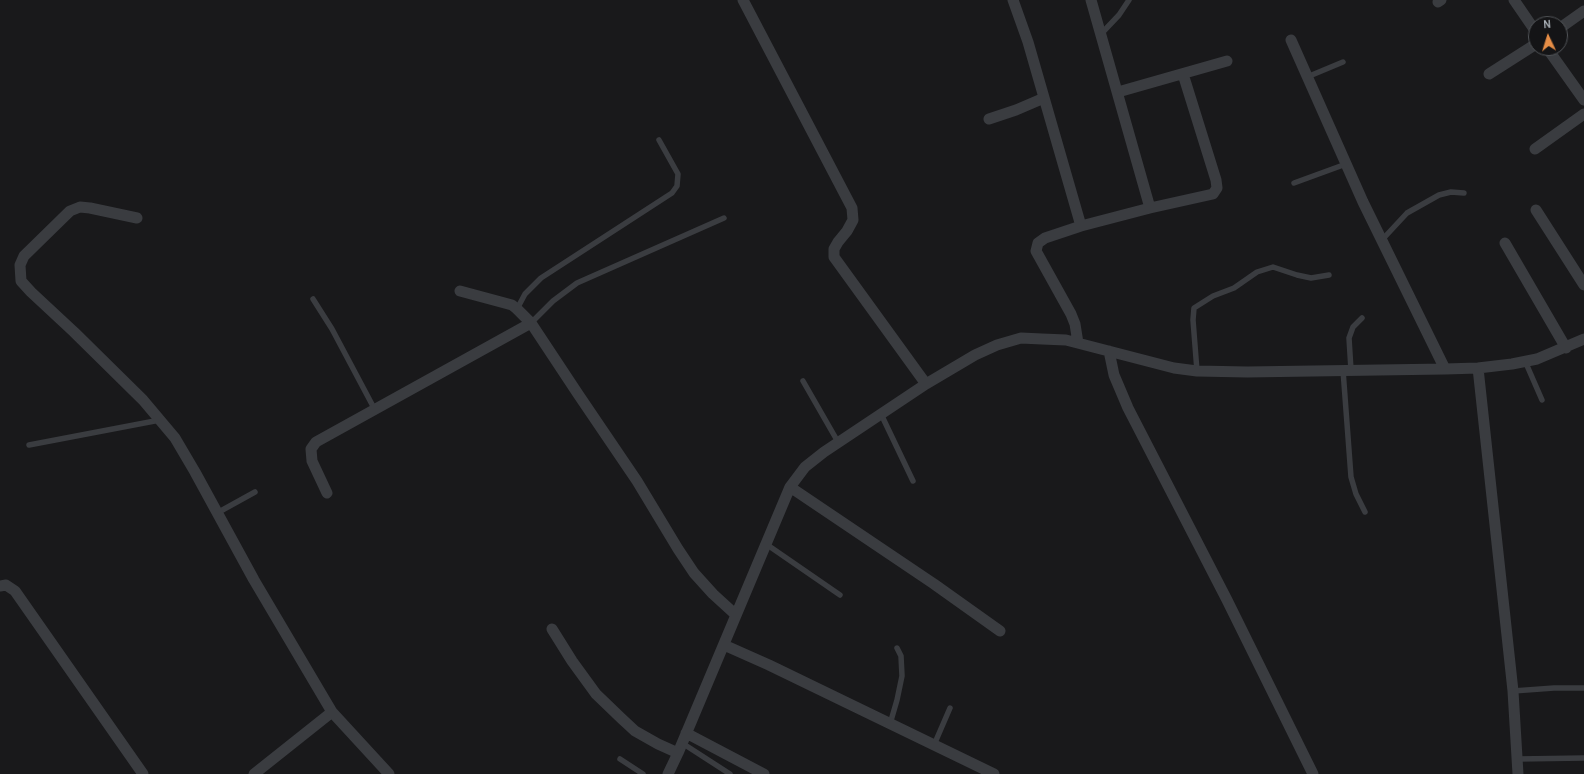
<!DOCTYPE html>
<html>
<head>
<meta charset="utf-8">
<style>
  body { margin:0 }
  #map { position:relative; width:1584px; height:774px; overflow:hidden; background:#19191b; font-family:Karla,sans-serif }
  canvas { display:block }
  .north { position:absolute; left:1528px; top:16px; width:40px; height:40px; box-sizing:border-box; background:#141416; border:1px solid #515458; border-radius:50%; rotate:356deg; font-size:11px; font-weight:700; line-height:16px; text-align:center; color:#acb3ba }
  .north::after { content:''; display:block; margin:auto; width:14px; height:18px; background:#e68d46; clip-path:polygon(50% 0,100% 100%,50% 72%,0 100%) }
</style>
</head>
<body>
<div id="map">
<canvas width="1584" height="774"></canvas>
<div class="north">N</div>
</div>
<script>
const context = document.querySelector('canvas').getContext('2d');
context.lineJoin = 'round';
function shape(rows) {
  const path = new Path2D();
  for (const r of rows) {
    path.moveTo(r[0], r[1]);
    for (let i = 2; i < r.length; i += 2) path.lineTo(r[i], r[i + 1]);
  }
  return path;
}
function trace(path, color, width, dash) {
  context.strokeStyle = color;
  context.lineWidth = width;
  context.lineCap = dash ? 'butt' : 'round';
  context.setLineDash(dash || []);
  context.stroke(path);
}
trace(shape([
  [1101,34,1119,15,1129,0],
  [1307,77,1343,62],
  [1294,183,1346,164],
  [1381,241,1407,213,1439,195,1451,192,1464,193],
  [313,299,332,329,375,410],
  [517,309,525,294,541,278,672,193,677,186,678,174,659,140],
  [531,323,553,301,577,283,724,218],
  [1525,361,1542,400],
  [1343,370,1351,477,1356,494,1365,512],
  [1351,370,1349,338,1353,327,1362,318],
  [1197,371,1193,320,1194,308,1213,296,1234,288,1257,272,1273,267,1297,275,1311,278,1329,275],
  [803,381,838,442],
  [881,414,913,481],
  [29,445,160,420],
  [217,513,255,492],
  [766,544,840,595],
  [1513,691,1554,688,1584,688],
  [890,724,897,700,902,676,901,656,897,648],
  [682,743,730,774],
  [934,745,950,708],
  [620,759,643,774],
  [1518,759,1584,758]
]), '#3a3c40', 5.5);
trace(shape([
  [743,0,852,208,853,220,847,231,838,242,834,249,834,257,926,384],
  [1013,0,1028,42,1081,226],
  [1514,0,1536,32],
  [1438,2,1441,0],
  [1560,28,1584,11],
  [1291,40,1363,202,1445,369],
  [1547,48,1584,100],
  [1489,74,1536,44],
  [1118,92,1227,61],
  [989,119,1016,110,1044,98],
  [1535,149,1584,114],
  [1150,208,1213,194,1217,188,1216,180,1183,74],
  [1536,210,1584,285],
  [137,218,90,208,80,207,70,211,24,256,20,265,21,281,31,292,74,332,143,400,175,438,195,472,254,580,332,712,389,774],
  [1505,243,1566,348],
  [460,291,512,305,517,309,531,323,578,394,637,481,678,549,694,573,713,594,736,615],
  [1078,343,1075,324,1071,314,1036,251,1038,243,1045,238,1081,226,1150,208,1091,0],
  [1109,351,1114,375,1128,408,1227,600,1313,774],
  [1478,368,1513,691,1518,774],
  [790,487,934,584,1000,631],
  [327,493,312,461,311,449,316,442,531,323],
  [0,586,6,585,15,591,143,774],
  [552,629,572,661,596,694,622,719,635,731,658,744,678,753],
  [724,645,769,665,994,774],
  [686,733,764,774],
  [254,774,332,712],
  [668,774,678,753,790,487,805,467,824,452,926,384,975,355,997,345,1021,338,1042,339,1066,340,1174,368,1197,371,1247,372,1445,369,1478,368,1512,364,1537,359,1584,339]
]), '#3a3c40', 11);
</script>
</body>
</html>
